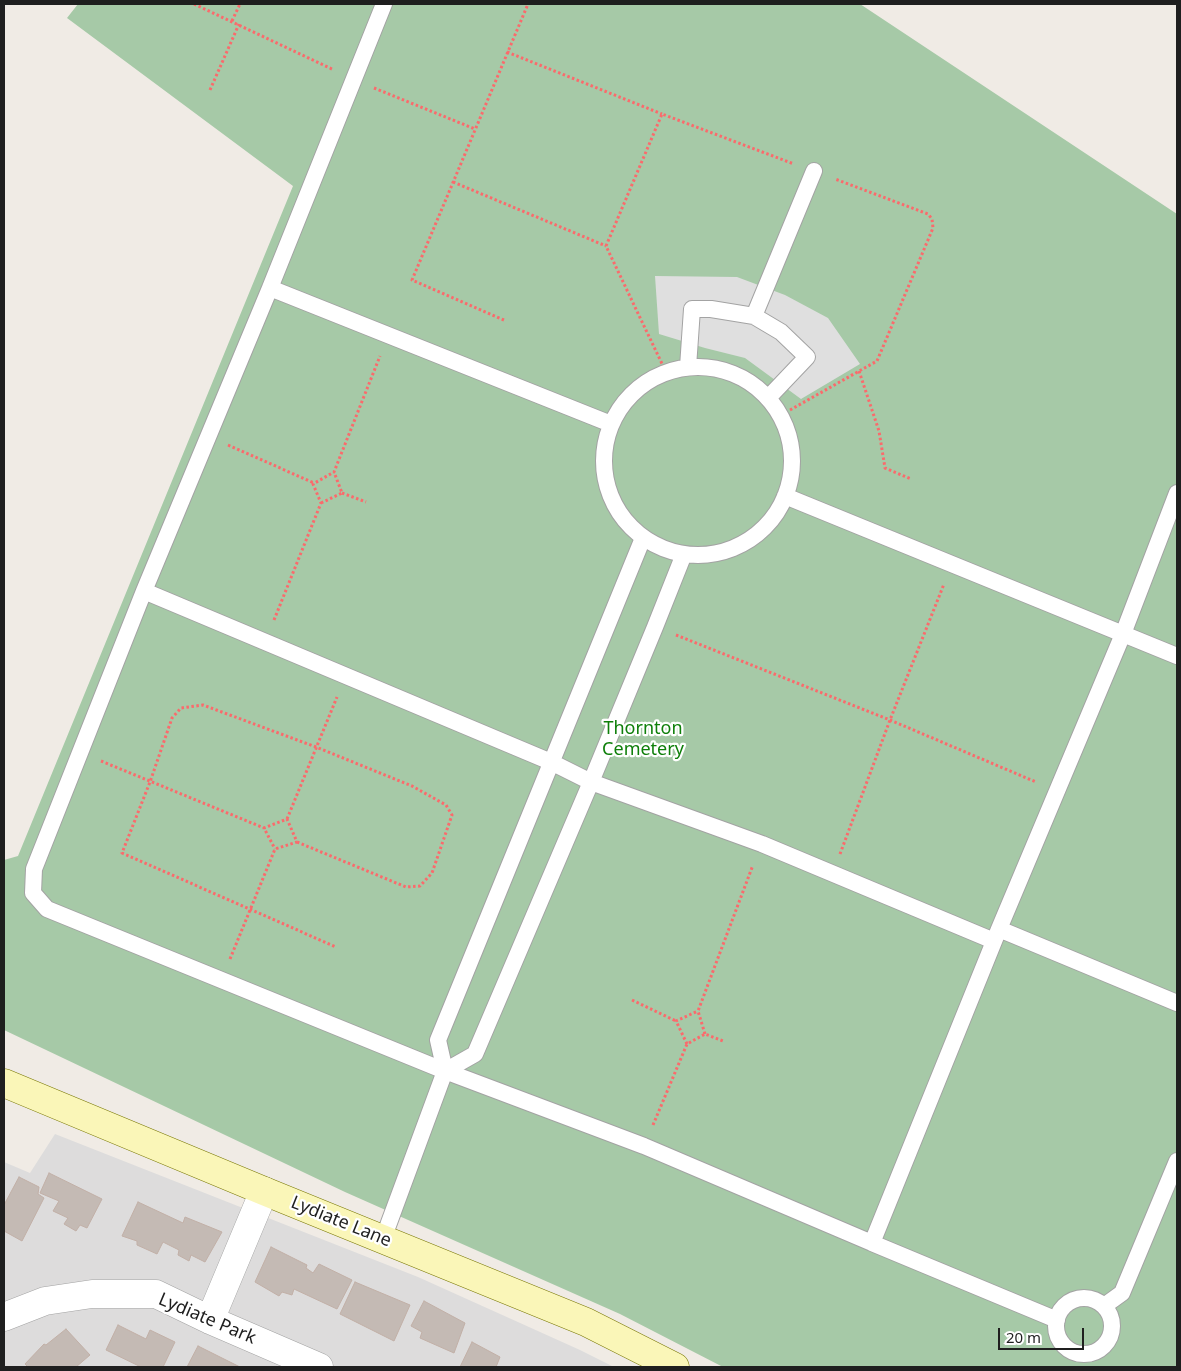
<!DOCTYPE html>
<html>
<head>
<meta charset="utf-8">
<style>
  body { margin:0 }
  #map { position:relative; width:1181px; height:1371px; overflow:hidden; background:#f0ebe5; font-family:"Noto Sans",sans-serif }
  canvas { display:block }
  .frame { position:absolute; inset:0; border:5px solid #1f1f1f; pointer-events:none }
  .scale { position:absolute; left:998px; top:1328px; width:86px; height:22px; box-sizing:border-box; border:2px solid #1f1f1f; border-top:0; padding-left:6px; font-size:15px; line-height:18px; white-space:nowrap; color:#1f1f1f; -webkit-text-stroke:4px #fff; paint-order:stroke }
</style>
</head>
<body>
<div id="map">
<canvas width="1181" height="1371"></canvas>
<div class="frame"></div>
<div class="scale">20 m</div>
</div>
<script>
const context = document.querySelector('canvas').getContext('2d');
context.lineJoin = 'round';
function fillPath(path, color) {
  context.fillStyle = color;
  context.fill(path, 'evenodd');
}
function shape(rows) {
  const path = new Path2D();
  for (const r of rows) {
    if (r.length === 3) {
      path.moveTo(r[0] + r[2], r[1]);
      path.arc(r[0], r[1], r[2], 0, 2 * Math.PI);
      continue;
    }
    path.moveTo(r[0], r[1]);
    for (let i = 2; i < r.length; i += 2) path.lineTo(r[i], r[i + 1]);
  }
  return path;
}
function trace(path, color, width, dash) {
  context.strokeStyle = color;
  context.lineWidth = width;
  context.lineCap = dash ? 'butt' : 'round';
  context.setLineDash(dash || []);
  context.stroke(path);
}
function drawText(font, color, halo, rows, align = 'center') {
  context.font = font + ' "Noto Sans",sans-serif';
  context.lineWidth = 4.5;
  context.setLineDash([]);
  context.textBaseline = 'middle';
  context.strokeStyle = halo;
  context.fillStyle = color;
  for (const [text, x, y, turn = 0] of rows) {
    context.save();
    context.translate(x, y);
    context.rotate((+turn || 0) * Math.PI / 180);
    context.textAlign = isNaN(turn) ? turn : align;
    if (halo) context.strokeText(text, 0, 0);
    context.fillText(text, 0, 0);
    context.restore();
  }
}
fillPath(shape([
  [55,1134,418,1277,580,1350,614,1367,4,1367,4,1162,30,1173]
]), '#dddcdc');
fillPath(shape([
  [78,4,860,4,1177,214,1177,1367,723,1367,620,1314,345,1192,4,1030,4,860,18,856,293,186,67,18]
]), '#a6c9a7');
fillPath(shape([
  [655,276,737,277,785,295,828,318,860,364,801,399,745,358,705,348,659,334]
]), '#dfdfdf');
const building = shape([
  [49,1173,102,1199,87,1228,80,1225,76,1231,64,1224,68,1218,53,1211,59,1201,40,1193,49,1173],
  [19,1177,39,1187,38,1194,44,1198,22,1241,4,1231,4,1205,19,1177],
  [138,1202,183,1223,185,1217,222,1232,205,1262,191,1255,189,1261,178,1255,179,1250,163,1242,157,1254,137,1245,137,1241,122,1236,138,1202],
  [271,1247,307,1265,306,1268,313,1273,319,1264,352,1280,337,1309,294,1289,292,1295,282,1292,279,1296,255,1282,271,1247],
  [355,1282,410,1305,394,1341,340,1314,355,1282],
  [424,1301,465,1323,454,1353,420,1338,422,1332,411,1326,424,1301],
  [118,1325,146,1339,150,1330,175,1342,163,1367,141,1367,106,1350,118,1325],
  [66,1329,90,1355,76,1367,28,1367,25,1364,44,1344,46,1345,66,1329],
  [472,1342,500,1357,496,1367,460,1367,472,1342],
  [198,1346,240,1367,187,1367,198,1346]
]);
fillPath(building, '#c4bab4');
trace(building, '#c2b0a7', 1);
const service = shape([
  [270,288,384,4],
  [754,316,814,171],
  [698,461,94],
  [688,367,692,309,711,309,754,316,781,332,807,357,768,398],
  [611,424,270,288,144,591,34,869,33,893,47,909,445,1071,644,1146,872,1243],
  [785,496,1177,656],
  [144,591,551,762,591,782,762,844,994,941],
  [999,929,1177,1003],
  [445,1071,475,1054,591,782,655,627,684,554],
  [383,1239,445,1071,438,1040,643,538],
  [1084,1326,28],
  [1104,1306,1122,1293,1177,1161],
  [1057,1320,872,1243,999,929,1123,634,1177,493]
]);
const minor = shape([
  [4,1317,45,1301,92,1294,156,1294,210,1320,319,1367],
  [210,1320,264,1191]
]);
const secondary = shape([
  [4,1083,264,1191,586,1322,675,1367]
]);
trace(service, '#a3a3a3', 18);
trace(minor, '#a3a3a3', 29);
trace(secondary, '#787704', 29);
trace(shape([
  [194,4,334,70],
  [232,21,240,4],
  [507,52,662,114],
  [374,88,475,129],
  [210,90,239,24],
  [453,182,606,246],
  [504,320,412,280,528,4],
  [664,368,606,246,662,114,794,164],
  [859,371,879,431,885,468,911,479],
  [790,410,877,361,933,228,932,219,928,214,835,179],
  [228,445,314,483],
  [342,493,366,502],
  [321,503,342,493,334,472],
  [274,620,321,503,313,484,334,472,380,356],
  [676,635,890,720,1036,782],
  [101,761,264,828],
  [287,819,337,697],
  [297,842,406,887,420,886,432,873,452,815,446,805,412,786,316,747,203,705,181,708,172,718,150,782,122,853,336,947],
  [840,854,890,720,944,584],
  [230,959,275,849,297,842,287,819,264,828,275,849],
  [632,1000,676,1021],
  [705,1034,698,1011,753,865],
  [687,1044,676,1021,698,1011],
  [653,1125,687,1044,705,1034,723,1041]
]), '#fb6a6c', 3, [2.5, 2.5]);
trace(service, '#fff', 16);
trace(minor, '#fff', 28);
trace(secondary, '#faf6b8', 28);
drawText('18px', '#0e7f0a', '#fff', [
  ["Thornton",643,729],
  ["Cemetery",643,750]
]);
drawText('18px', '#1f1f1f', '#fff', [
  ["Lydiate Lane",341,1222,22],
  ["Lydiate Park",207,1319,23]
]);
</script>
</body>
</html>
